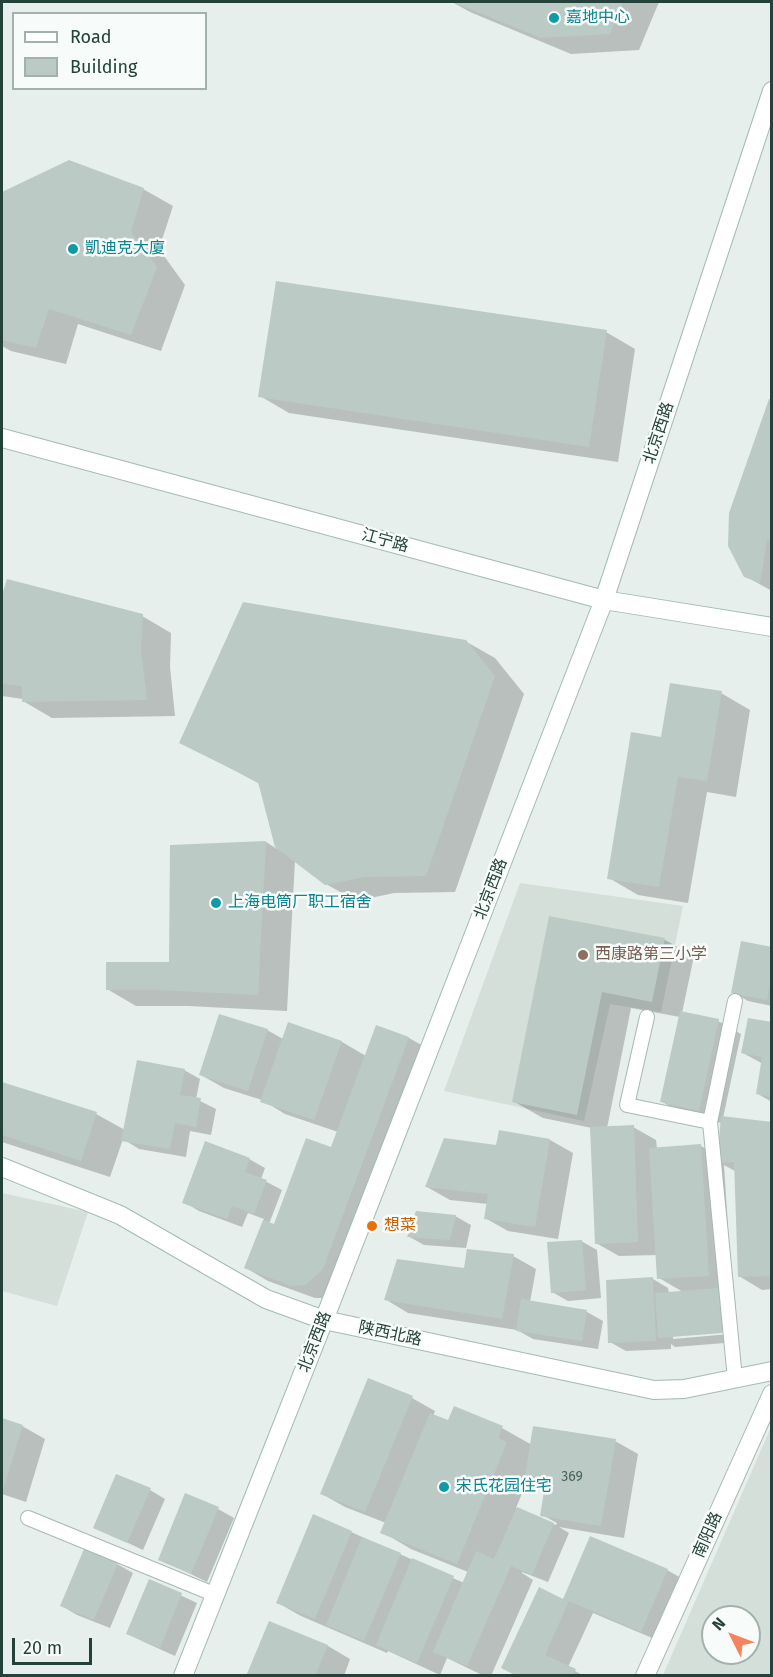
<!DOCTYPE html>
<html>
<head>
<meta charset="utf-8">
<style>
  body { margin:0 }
  #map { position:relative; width:773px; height:1677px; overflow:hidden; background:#e6efeb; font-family:"Fira Sans",sans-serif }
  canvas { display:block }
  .frame { position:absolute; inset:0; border:3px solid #24423a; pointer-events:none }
  .legend { position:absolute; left:12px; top:12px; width:195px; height:78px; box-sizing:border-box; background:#f7fbf9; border:2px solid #a3b1ad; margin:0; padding:8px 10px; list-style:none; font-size:18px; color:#24423a }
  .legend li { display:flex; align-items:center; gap:12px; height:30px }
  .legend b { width:30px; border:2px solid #a3b1ad }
  .north { position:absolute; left:701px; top:1605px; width:60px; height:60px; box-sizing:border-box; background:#f7fbf9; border:2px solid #a3b1ad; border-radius:50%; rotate:312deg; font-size:16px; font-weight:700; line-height:24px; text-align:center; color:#24423a }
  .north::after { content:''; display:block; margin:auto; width:21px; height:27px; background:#f4845f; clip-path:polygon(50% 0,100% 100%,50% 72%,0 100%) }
  .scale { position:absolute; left:12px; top:1638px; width:80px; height:27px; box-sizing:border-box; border:3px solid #24423a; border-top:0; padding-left:8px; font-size:18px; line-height:21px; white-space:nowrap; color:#24423a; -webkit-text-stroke:4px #f7fbf9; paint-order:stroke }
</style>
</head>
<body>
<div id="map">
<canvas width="773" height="1677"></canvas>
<div class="frame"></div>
<ul class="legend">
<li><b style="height:8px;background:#fff"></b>Road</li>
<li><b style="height:16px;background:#bbcac4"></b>Building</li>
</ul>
<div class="north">N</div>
<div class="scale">20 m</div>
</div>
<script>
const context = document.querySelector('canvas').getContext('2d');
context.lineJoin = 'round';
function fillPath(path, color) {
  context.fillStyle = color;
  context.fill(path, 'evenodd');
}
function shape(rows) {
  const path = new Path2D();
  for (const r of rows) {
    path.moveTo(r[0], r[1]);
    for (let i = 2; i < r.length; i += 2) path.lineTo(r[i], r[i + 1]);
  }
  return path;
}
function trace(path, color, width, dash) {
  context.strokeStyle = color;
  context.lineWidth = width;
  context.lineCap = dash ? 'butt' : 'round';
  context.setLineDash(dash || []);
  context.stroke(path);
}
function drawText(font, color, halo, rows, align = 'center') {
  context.font = font + ' "Fira Sans","Noto Sans SC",sans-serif';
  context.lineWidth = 5;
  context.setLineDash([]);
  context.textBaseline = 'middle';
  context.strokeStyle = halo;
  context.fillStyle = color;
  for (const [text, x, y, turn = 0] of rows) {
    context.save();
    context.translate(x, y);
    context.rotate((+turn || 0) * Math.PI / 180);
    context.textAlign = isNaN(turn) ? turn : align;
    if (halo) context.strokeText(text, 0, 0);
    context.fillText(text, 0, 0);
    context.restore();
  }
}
fillPath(shape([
  [520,883,683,906,661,1012,610,1004,584,1121,444,1091],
  [2,1193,88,1212,57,1306,2,1291],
  [771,1427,771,1675,663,1675],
  [713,1617,749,1617,749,1653,713,1653]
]), '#d4dfda');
fillPath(shape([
  [452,2,659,2,639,50,571,54,470,12],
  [69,161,143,189,173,206,159,249,185,285,161,351,78,324,66,364,11,351,2,346,2,193],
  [606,332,635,349,618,462,289,413,260,396],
  [772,400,772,591,745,576],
  [8,580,142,616,171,633,170,667,175,716,52,718,23,701,23,699,2,696,2,600],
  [465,641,495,658,524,694,455,892,394,893,356,901,326,884,295,860,287,1011,188,1006,136,1006,107,989,170,964,171,846,266,842,277,849,260,784,181,742],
  [721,693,750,710,736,797,707,792,688,903,638,895,609,878,662,739],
  [550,917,665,940,694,956,682,1013,718,1021,741,1034,723,1118,772,1123,772,1289,762,1290,739,1276,735,1171,724,1165,732,1288,719,1289,735,1298,737,1342,675,1347,671,1344,671,1349,626,1351,610,1342,653,1279,668,1288,669,1293,683,1292,659,1278,657,1255,619,1256,596,1243,592,1128,543,1118,513,1101],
  [631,1008,680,1017,661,1101,684,1115,722,1123,719,1156,701,1146,657,1149,656,1140,633,1127,607,1128],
  [730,1331,730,1334,673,1339,673,1336],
  [772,949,772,1006,748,1001,733,992],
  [289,1024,342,1042,366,1056,377,1027,409,1038,432,1051,330,1298,315,1298,268,1281,246,1268,264,1219,248,1213,242,1227,199,1211,184,1202,249,1159,265,1168,261,1179,282,1190,269,1224,275,1226,332,1149,338,1132,285,1114,262,1100,224,1088,201,1075,267,1030,283,1039],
  [772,1024,772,1102,758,1094,763,1064,743,1053],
  [184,1070,200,1079,196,1099,216,1109,211,1135,190,1131,186,1157,139,1149,123,1139,110,1177,2,1142,2,1083,96,1114,125,1130],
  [500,1132,550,1140,573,1153,558,1239,508,1231,485,1218,488,1204,450,1200,427,1187,498,1146],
  [455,1216,471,1225,466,1248,424,1245,408,1236],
  [581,1241,597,1250,601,1298,568,1301,552,1292],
  [513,1256,536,1269,530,1302,587,1312,603,1321,598,1349,533,1339,517,1330,408,1313,385,1299,465,1270],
  [412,1398,435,1411,433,1416,449,1422,502,1428,532,1445,615,1441,638,1454,624,1538,559,1527,569,1533,548,1582,522,1572,522,1573,533,1580,491,1676,484,1676,447,1658,440,1675,388,1651,387,1653,301,1616,278,1603,351,1532,464,1583,468,1572,411,1549,382,1532,386,1523,345,1507,322,1494],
  [529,1476,547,1487,542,1515,557,1523,556,1525,516,1508],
  [2,1420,22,1426,45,1439,26,1502,2,1494],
  [150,1490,165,1499,143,1550,94,1527],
  [186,1495,218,1509,234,1518,207,1582,160,1559],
  [117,1564,133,1573,110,1628,77,1615,62,1606],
  [667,1570,690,1583,664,1643,593,1613,568,1667,584,1676,516,1676,564,1601],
  [150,1581,197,1603,175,1656,144,1642,128,1634],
  [270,1623,328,1646,350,1659,344,1676,248,1676]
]), '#0003');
fillPath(shape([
  [453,2,623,2,610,34,541,38],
  [69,160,144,188,131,232,157,267,131,335,49,309,36,348,2,340,2,192],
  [276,281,607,330,589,447,258,397],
  [769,399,772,399,772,541,767,540,760,583,744,577,728,546,729,513],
  [7,579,143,614,141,650,147,700,22,702,22,686,2,684,2,595],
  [243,602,466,640,495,676,426,876,364,877,325,885,275,847,258,782,179,743],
  [670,683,722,691,707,781,678,777,659,887,607,879,631,732,661,737],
  [266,841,258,995,158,990,106,990,106,962,169,962,170,845],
  [549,916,665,938,652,1002,602,992,577,1115,512,1102],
  [741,941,772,947,772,976,767,1000,731,993],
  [680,1011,719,1019,699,1111,660,1102],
  [219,1014,268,1029,248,1091,199,1075],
  [748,1018,772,1022,772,1097,756,1094,762,1057,741,1053],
  [288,1022,342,1041,314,1120,260,1102],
  [376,1025,409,1037,323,1269,306,1285,291,1286,244,1268,263,1220,274,1224,306,1138,331,1147],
  [137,1060,185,1069,180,1095,201,1098,196,1127,175,1123,170,1149,121,1141],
  [2,1082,97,1112,81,1161,2,1135],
  [721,1116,772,1122,772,1276,738,1277,734,1162,717,1163],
  [634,1125,638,1242,595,1244,590,1127],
  [499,1130,550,1139,535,1227,484,1219,488,1194,425,1187,444,1138,496,1145],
  [205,1141,250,1158,245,1172,267,1180,254,1214,232,1206,227,1219,182,1203],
  [701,1144,709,1276,657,1279,649,1148],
  [416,1211,456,1215,450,1240,407,1237],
  [582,1240,586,1290,551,1293,547,1242],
  [467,1249,514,1254,502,1319,384,1300,397,1259,464,1268],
  [653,1277,656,1341,608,1343,606,1280],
  [719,1288,722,1333,658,1338,655,1293],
  [521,1299,587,1310,582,1341,516,1331],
  [368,1378,413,1396,365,1512,320,1494],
  [454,1406,503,1426,498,1438,507,1442,457,1564,380,1533,430,1413,448,1420],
  [2,1418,23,1425,2,1493],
  [533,1426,616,1439,601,1526,540,1516,546,1479,525,1476],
  [116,1474,151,1488,127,1543,93,1528],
  [185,1493,219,1507,191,1574,158,1560],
  [517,1507,554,1523,532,1575,511,1566,467,1666,433,1652,476,1551,494,1559],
  [313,1514,352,1531,315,1619,276,1603],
  [590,1536,668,1569,641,1632,569,1601,545,1655,576,1669,572,1676,517,1676,501,1668,539,1587,563,1599],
  [362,1537,401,1553,364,1641,326,1625],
  [84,1549,118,1563,94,1620,60,1606],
  [412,1558,454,1576,417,1663,376,1645],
  [149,1579,182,1593,160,1648,126,1634],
  [269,1621,328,1645,315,1676,246,1676]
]), '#bbcac4');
const lane = shape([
  [735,1001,710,1122,735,1379],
  [647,1017,627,1105,710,1122],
  [28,1518,216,1595]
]);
const street = shape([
  [645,1676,772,1394]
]);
const secondary = shape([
  [2,438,604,600,772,627],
  [2,1167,120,1215,266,1299,324,1320,654,1390,684,1389,772,1371],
  [183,1676,324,1320,604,600,772,91]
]);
trace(lane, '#a8b8b2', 16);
trace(street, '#a8b8b2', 20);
trace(secondary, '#a4bbb3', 20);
trace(lane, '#fff', 14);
trace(street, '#fff', 18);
trace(secondary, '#fff', 18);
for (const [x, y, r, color] of [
  [554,18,6,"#0f9aa8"],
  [73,249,6,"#0f9aa8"],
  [216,903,6,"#0f9aa8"],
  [583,955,6,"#8d6e63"],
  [372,1226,6,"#e8710a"],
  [444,1487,6,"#0f9aa8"]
]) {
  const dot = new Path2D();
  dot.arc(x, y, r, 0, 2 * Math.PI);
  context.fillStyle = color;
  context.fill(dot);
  trace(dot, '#f7fbf9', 2);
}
drawText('14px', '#4a645c', null, [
  ["369",572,1477]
]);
drawText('16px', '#0d838f', '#f7fbf9', [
  ["嘉地中心",566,18],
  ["凱迪克大廈",85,249],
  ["上海电筒厂职工宿舍",228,903],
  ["宋氏花园住宅",456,1487]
], 'left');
drawText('16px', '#24423a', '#f7fbf9', [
  ["北京西路",659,433,-72],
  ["江宁路",385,541,15],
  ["北京西路",491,889,-69],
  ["陕西北路",390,1334,12],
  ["北京西路",315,1342,-69],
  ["南阳路",708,1535,-66]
]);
drawText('16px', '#785e54', '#f7fbf9', [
  ["西康路第三小学",595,955]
], 'left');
drawText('16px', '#c56008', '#f7fbf9', [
  ["想菜",384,1226]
], 'left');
</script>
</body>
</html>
